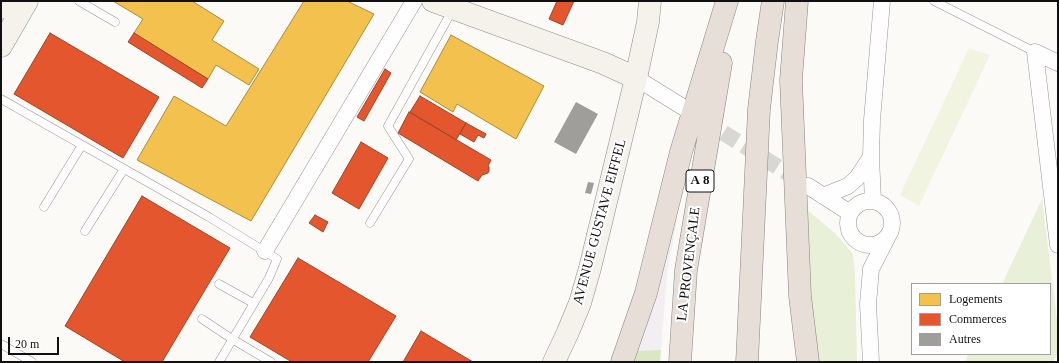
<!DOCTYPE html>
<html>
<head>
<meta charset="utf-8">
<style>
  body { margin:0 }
  #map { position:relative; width:1059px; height:363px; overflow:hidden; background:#fbfaf6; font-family:Georgia,serif }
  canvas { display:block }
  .frame { position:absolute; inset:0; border:2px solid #101010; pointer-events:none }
  .legend { position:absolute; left:911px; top:283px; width:140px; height:72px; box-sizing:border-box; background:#fff; border:1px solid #9f9f9f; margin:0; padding:5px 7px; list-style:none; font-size:12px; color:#101010 }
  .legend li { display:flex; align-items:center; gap:8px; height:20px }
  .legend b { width:20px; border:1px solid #9f9f9f }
  .scale { position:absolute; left:8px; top:337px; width:51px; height:18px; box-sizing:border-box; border:2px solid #101010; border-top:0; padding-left:5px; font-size:12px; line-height:14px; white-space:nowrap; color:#101010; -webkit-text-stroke:3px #fff; paint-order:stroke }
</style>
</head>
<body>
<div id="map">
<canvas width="1059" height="363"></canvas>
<div class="frame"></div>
<ul class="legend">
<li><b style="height:11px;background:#f2c14e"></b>Logements</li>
<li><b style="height:11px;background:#e4572e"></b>Commerces</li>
<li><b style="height:11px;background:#9f9e9b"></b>Autres</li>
</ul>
<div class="scale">20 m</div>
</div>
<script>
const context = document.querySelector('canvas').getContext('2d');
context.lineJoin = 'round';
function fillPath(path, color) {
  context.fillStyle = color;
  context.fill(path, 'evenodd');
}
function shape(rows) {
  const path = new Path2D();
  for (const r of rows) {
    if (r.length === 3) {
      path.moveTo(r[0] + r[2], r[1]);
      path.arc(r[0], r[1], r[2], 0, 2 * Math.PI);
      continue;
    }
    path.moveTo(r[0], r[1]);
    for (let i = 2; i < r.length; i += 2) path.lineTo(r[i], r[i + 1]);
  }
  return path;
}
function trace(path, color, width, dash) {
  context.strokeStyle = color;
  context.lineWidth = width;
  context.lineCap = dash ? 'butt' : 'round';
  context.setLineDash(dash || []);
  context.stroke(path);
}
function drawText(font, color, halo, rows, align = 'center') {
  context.font = font + ' Georgia,serif';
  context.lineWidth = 4;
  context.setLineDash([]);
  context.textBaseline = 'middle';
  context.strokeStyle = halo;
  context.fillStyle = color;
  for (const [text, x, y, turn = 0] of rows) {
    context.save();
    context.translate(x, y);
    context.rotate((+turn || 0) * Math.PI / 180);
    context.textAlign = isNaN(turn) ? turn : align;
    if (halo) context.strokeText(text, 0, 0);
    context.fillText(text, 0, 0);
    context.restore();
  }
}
fillPath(shape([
  [674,216,677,219,667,275,660,362,635,351]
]), '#f3eef2');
fillPath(shape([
  [1042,199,1058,328,1058,352,1053,362,965,362,968,354,1050,354,1050,284,1002,284],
  [806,209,835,233,853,254,855,274,857,362,817,362,808,299]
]), '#e8f0d7');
fillPath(shape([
  [661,350,660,362,630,362,635,351]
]), '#dae7c6');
fillPath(shape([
  [969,48,990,55,919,206,900,195]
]), '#f1f4e1');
const homes = shape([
  [113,1,192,1,224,21,212,40,259,69,249,85,216,65,208,79,134,33,143,19,113,1],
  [304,1,347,1,374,14,251,221,137,160,174,96,226,126,304,1],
  [451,35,544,86,516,139,457,104,453,112,420,92,451,35]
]);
fillPath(homes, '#f2c14e');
trace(homes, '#ae8c3b', 1);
const shops = shape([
  [557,1,574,1,563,25,549,19,557,1],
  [50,33,159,97,123,158,14,94,50,33],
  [134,33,208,79,202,88,128,42,134,33],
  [385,69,391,73,364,121,357,117,385,69],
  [420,96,466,123,456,140,410,112,420,96],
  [409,112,491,160,488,166,489,167,489,171,488,173,482,175,478,181,398,133,409,112],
  [466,123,486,134,484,138,478,135,474,142,460,134,466,123],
  [361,142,388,158,359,209,332,193,361,142],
  [142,196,230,248,162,362,125,362,65,326,142,196],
  [315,215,328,222,323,232,309,223,315,215],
  [298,258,396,316,368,362,292,362,250,337,298,258],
  [421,331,473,362,403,362,421,331]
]);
fillPath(shops, '#e4572e');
trace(shops, '#a44225', 1);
fillPath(shape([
  [576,102,598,114,576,154,554,142],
  [588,182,594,183,591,194,585,193]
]), '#9f9e9b');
trace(shape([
  [703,120,802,182]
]), '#d8d7d4', 16, [16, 8]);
const lane = shape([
  [79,1,115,22],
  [934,1,1035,52],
  [1,99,209,217,277,259,269,278,219,362],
  [44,207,82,145],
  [370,223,409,159,388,126,453,9],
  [85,231,124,169],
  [219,284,253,303],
  [202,319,232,339,271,362],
  [1,344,32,362]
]);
const street = shape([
  [1035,52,1058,245],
  [1035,52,1058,63],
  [636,78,686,109],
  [808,186,850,213],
  [823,196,848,186,857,178,871,157],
  [873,201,871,157,872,120,882,1],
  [870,223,22],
  [265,251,414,1],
  [871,362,868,304,871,269,888,236]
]);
const secondary = shape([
  [433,1,603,63,636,78],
  [1,8,5,1],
  [1,46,27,1],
  [554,362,568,332,580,303,590,268,636,78,648,22,650,1]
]);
const highway = shape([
  [797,1,791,80,800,296,808,362],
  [622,362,646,293,681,152,727,1],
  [680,362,686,270,721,63],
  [747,362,759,109,767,41,773,1]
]);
trace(lane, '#969594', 9);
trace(street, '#969594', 17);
trace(secondary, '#8c8c8a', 23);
trace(highway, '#838381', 23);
trace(lane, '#fefefe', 8);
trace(street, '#fefefe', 16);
trace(secondary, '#f5f2eb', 22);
trace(highway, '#e8ded8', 22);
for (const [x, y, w] of [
  [700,181,28]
]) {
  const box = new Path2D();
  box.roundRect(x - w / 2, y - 11, w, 22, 3);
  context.fillStyle = '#fff';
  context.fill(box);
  trace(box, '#101010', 1);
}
drawText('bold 13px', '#101010', null, [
  ["A 8",700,181]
]);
drawText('14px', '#101010', '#fff', [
  ["AVENUE GUSTAVE EIFFEL",600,222,-75],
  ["LA PROVENÇALE",689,264,-83]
]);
</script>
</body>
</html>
